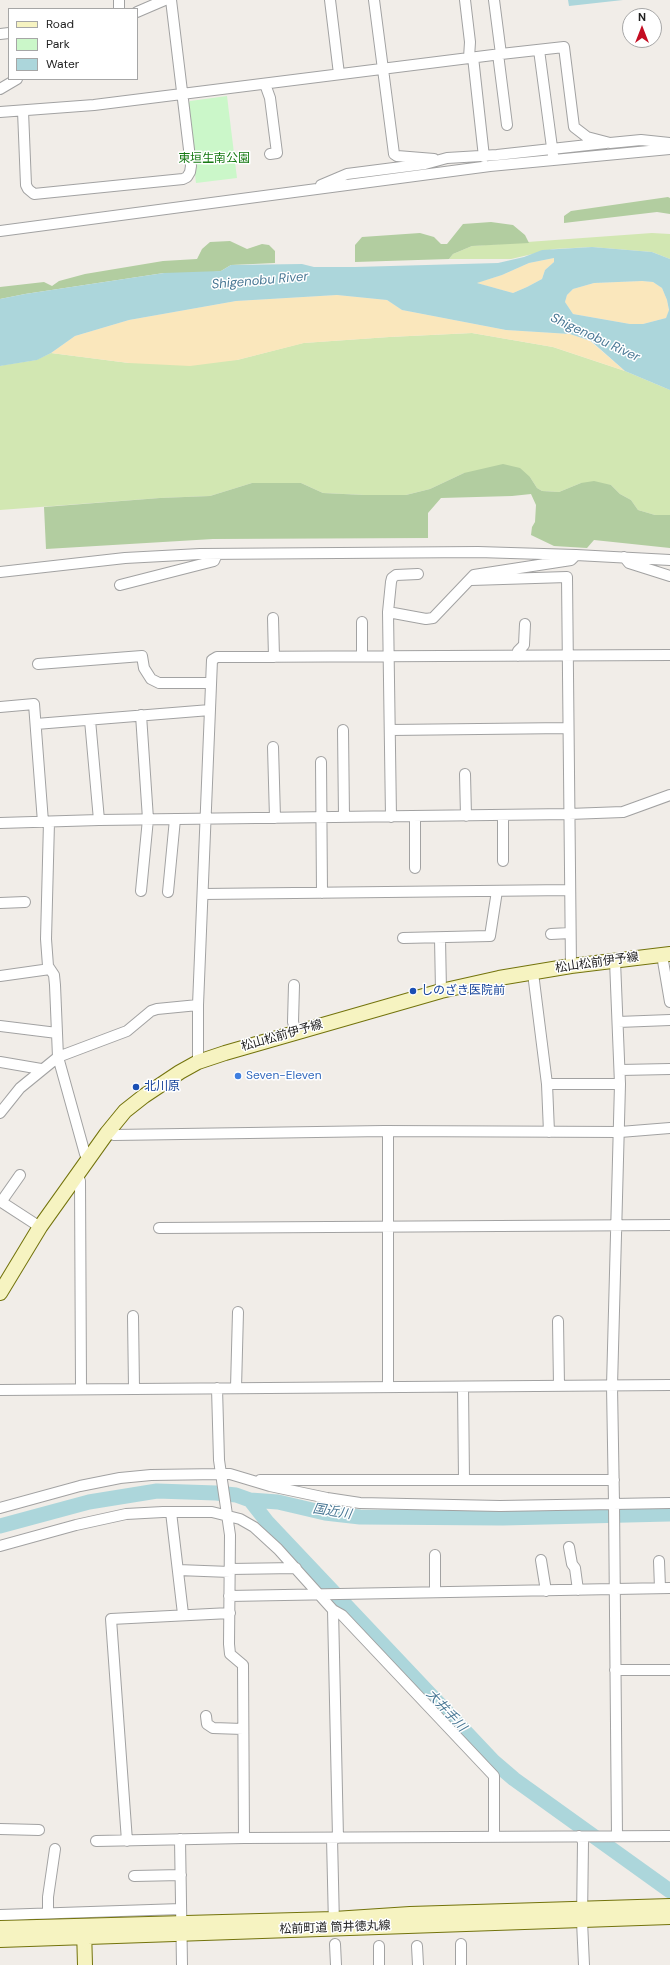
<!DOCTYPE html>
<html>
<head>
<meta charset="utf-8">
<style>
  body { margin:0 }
  #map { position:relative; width:670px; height:1965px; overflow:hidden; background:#f1ede8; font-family:"DM Sans",sans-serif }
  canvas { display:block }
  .legend { position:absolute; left:8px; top:8px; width:130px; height:72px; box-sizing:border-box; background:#fff; border:1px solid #a6a6a6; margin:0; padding:5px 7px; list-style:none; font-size:12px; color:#212121 }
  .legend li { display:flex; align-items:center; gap:8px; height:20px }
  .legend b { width:20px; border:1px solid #a6a6a6 }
  .north { position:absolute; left:622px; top:8px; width:40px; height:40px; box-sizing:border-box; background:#fff; border:1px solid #a6a6a6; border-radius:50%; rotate:0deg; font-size:11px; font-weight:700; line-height:16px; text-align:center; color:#212121 }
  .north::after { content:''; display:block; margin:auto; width:14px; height:18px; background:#c40d22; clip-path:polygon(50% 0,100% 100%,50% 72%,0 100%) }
</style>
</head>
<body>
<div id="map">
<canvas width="670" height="1965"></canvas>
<ul class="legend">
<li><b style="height:5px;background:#f6f3c1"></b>Road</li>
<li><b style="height:11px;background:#cbf7c9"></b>Park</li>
<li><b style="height:11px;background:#acd6db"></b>Water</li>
</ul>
<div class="north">N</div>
</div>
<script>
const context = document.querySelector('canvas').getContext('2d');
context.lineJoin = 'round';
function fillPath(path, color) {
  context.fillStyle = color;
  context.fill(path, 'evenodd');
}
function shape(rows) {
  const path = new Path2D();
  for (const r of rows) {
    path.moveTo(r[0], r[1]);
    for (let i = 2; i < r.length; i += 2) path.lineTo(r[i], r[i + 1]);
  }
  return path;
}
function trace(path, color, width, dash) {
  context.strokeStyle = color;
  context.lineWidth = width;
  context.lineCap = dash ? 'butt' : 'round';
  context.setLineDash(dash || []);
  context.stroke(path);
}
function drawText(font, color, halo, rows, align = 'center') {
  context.font = font + ' "DM Sans","Noto Sans JP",sans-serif';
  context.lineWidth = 3;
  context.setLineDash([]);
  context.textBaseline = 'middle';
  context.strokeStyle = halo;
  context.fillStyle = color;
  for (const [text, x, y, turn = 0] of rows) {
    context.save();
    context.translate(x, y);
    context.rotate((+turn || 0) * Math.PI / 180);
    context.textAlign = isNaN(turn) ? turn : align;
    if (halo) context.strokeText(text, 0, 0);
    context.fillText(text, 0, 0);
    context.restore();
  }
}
fillPath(shape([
  [652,233,670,234,670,259,652,252,592,247,554,249,511,259,449,259,453,254,472,246],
  [472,333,553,347,625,371,670,390,670,515,655,515,638,510,631,500,620,494,611,485,581,483,559,492,542,491,537,488,530,477,464,473,430,489,406,495,364,495,323,493,301,483,252,483,210,496,160,498,0,510,0,366,4,365,36,360,51,353,129,363,237,360,303,343,389,337]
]), '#d2e7b2');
fillPath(shape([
  [668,197,670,198,670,214,657,212,564,223,564,216,571,211],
  [491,222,513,225,525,235,529,243,472,246,453,254,449,259,355,262,355,245,362,237,420,233,434,237,441,244,447,244,463,224],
  [230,241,247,249,262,244,269,245,275,251,275,263,231,265,221,271,207,273,164,273,25,294,0,299,0,287,44,282,52,286,59,281,85,274,163,261,197,259,202,249,210,242],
  [503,464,520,468,530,477,537,488,542,491,559,492,581,483,594,481,611,485,620,494,631,500,638,510,655,515,670,515,670,548,594,540,587,548,554,546,531,535,532,527,535,522,536,505,531,494,512,496,441,498,428,513,428,538,213,539,46,549,44,507,160,498,210,496,252,483,301,483,323,493,364,495,406,495,430,489,464,473]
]), '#b2cda0');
fillPath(shape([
  [554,258,554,262,545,270,542,279,527,287,513,293,476,283,502,275,529,263],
  [642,281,653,282,662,288,667,300,669,311,666,318,643,324,630,324,573,314,565,302,567,295,573,289,594,283],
  [337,295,387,300,402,310,506,330,570,334,590,341,625,371,553,347,472,333,389,337,304,343,237,360,190,366,129,363,51,353,75,336,129,320,236,301]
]), '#fae7bc');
fillPath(shape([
  [227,96,237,178,196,183,187,107,190,101]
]), '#cbf7c9');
fillPath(shape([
  [568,0,623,0,569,6],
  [592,247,652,252,670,259,670,390,625,371,591,341,570,334,506,330,402,310,387,300,337,295,236,301,129,320,75,336,51,353,37,360,0,366,0,299,25,294,164,273,221,271,231,265,302,264,314,267,355,267,498,263,524,257,542,250],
  [554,258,554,262,545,270,542,279,527,287,513,293,477,283,502,275,529,263],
  [642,281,653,282,662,288,667,300,669,310,666,318,643,324,630,324,573,314,565,302,567,295,573,289,594,283]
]), '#acd6db');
trace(shape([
  [250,1500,268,1523,493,1761,514,1779,670,1891],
  [0,1526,89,1502,157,1491,216,1493,236,1495,250,1500,278,1502,325,1513,360,1517,503,1518,670,1514]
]), '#acd6db', 15);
const street = shape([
  [119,0,119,9],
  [330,0,339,74],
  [374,0,394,154,397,156,434,159],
  [465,0,470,42,469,58],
  [494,0,501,54,564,47,574,127,587,137,610,143,641,140,670,143],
  [137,12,165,0],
  [0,34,9,33],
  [539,50,553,155],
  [498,54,507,125],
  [473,57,484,157],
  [265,84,270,98,277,153,270,154],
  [0,89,17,79],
  [23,111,26,185,28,189,34,194,183,179,187,177,190,172,191,166,171,0],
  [0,112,94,105,501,54],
  [321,185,347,174,425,164,447,158,497,155,606,143],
  [0,231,490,166,670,149],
  [624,557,629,563,670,576],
  [0,572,125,558,200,554,478,552,576,555,670,560],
  [471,580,567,577,571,966],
  [120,585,214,561,217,554],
  [388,612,426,619,433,618,474,575,571,560,575,556],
  [273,618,274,657],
  [362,622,362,656],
  [518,656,518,651,524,645,525,624],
  [38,664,142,656,144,668,151,679,159,683,211,683],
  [0,707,34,704,43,822],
  [141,715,148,819,141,891],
  [90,720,99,820],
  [36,724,210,710],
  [343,730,344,817],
  [390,730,568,728],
  [273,747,275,818],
  [321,762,322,893],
  [465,774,466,816],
  [503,815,503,861],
  [391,817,388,612,391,582,392,578,396,575,418,574],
  [49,822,46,939,48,966,54,975,55,985,58,1057,85,1154,88,1158],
  [0,823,99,820,569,814,623,812,670,795],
  [415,868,415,816],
  [168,892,175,819],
  [203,894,570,890],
  [0,903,25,902],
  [551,934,570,933],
  [403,938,490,936,497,891],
  [440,938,441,991],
  [662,955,670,1002],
  [615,961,620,1084,612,1386,614,1503,617,1836],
  [533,973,547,1084,549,1132],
  [0,976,50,969],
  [294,985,293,1022,296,1032],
  [618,1022,670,1020],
  [0,1026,57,1033],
  [0,1062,41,1069],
  [198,1062,198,1005,212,660,217,657,670,655],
  [620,1070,670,1069],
  [547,1084,620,1084],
  [0,1113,20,1088,58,1057,127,1031,151,1011,157,1009,198,1005],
  [107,1133,114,1135,384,1131,620,1132,670,1128],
  [77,1174,80,1181,81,1388],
  [0,1201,40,1227],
  [1,1202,20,1175],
  [159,1228,670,1225],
  [133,1316,134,1388],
  [558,1321,559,1386],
  [388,1387,388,1133],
  [463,1387,464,1480],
  [217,1388,219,1460,230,1535,229,1644,230,1654,243,1665,244,1838],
  [236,1388,238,1312],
  [0,1390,670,1385],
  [260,1480,614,1480],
  [0,1508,80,1486,120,1478,151,1475,220,1474,230,1474,270,1486,327,1498,360,1503,500,1506,670,1503],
  [171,1512,183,1614],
  [0,1546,76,1525,126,1514,163,1512,212,1512,240,1519,254,1527,278,1549,333,1610,338,1838],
  [569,1547,572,1564,575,1568,578,1590],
  [435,1555,435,1592],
  [541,1560,546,1591],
  [659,1561,660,1588],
  [230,1569,296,1568],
  [178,1570,230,1572],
  [229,1596,670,1588],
  [333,1610,342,1615,494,1776,494,1836],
  [615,1670,670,1670],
  [206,1716,207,1724,213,1728,243,1729],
  [0,1829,39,1830],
  [579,1836,583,1841,582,1921,584,1965],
  [332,1838,334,1925],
  [180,1839,182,1965],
  [96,1841,244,1838,670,1836],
  [127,1841,111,1619,230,1613],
  [134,1876,181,1875],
  [48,1913,48,1897,55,1849],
  [0,1915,181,1909],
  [335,1944,336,1965],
  [461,1944,461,1965],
  [379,1946,379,1965],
  [417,1946,418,1965]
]);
const secondary = shape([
  [0,1293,40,1227,107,1133,125,1111,144,1096,180,1072,198,1062,225,1053,441,991,499,978,571,966,670,954],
  [0,1928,334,1919,410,1914,670,1906],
  [84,1929,85,1965],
  [0,1940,670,1917]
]);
trace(street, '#a2a2a2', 12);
trace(secondary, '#73730c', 16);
trace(street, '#fff', 10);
trace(secondary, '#f6f3c1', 14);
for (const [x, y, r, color] of [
  [413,991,4,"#1a4fb4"],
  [238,1076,4,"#3f7fe0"],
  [136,1087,4,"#1a4fb4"]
]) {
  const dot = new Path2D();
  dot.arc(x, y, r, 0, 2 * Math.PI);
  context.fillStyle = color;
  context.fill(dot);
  trace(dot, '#fff', 1.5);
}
drawText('12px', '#167a13', '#fff', [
  ["東垣生南公園",214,159]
]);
drawText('12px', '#212121', '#fff', [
  ["松山松前伊予線",597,963,-8],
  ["松山松前伊予線",282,1036,-16],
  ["松前町道 筒井徳丸線",335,1928,-2]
]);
drawText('12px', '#164399', '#fff', [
  ["しのざき医院前",421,991],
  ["北川原",144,1087]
], 'left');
drawText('12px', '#366cbe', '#fff', [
  ["Seven-Eleven",246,1076]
], 'left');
drawText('italic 13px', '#487794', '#fff', [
  ["Shigenobu River",260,281,-5],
  ["Shigenobu River",595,338,25],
  ["国近川",332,1512,9],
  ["大井手川",446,1711,47]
]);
</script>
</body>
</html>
